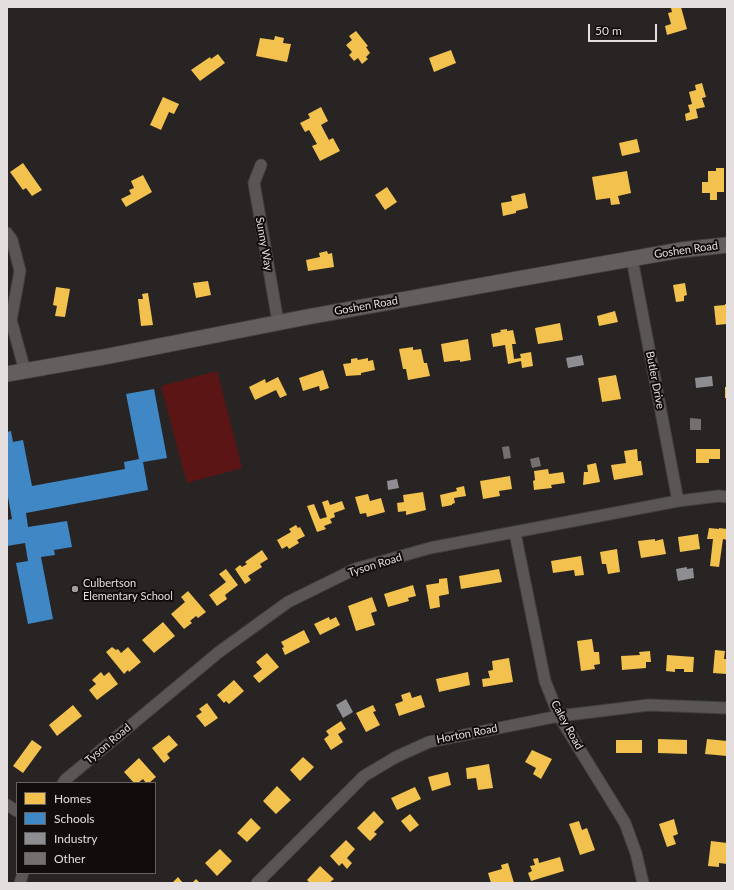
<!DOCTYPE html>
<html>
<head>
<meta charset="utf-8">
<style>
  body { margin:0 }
  #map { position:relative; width:734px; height:890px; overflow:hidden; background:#292424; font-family:Lato,sans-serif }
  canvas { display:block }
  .frame { position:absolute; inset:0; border:8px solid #e4dede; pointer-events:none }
  .legend { position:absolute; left:16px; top:782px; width:140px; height:92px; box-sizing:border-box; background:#110d0d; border:1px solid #656161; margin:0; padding:5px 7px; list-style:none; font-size:12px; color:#e4dede }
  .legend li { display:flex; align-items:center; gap:8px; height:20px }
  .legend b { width:20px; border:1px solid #656161 }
  .scale { position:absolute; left:588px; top:24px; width:69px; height:18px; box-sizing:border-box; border:2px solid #e4dede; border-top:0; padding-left:5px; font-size:12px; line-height:14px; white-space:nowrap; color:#e4dede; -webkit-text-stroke:3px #110d0d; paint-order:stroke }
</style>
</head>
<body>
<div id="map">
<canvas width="734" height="890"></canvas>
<div class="frame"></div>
<ul class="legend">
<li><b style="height:11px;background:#f2c14e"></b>Homes</li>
<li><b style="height:11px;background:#3f88c5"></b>Schools</li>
<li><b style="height:11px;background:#8d8d92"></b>Industry</li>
<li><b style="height:11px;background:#747070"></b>Other</li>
</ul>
<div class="scale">50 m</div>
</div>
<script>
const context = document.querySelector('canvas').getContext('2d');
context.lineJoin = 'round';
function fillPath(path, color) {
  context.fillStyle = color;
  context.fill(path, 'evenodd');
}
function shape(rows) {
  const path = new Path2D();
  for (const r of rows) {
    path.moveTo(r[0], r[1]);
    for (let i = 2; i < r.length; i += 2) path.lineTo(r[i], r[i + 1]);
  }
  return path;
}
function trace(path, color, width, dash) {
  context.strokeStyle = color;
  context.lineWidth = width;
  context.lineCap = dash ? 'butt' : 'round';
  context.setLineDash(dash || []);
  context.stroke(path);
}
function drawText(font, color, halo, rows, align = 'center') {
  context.font = font + ' Lato,sans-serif';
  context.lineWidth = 4;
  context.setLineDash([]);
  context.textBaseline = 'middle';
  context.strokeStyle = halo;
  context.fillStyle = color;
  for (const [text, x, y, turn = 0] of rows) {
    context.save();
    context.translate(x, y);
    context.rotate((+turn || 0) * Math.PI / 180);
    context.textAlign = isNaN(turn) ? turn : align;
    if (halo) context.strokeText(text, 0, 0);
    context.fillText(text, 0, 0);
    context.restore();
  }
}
fillPath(shape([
  [217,371,242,468,187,483,161,386]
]), '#5c1515');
fillPath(shape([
  [675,7,681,7,687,29,667,35,665,26,671,24,668,13,672,12,671,8],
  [356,31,368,46,366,47,370,53,366,57,368,59,362,64,358,58,354,61,349,55,352,52,346,45,352,40,349,36],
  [275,36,284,38,283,43,291,44,287,62,256,56,260,38,274,40],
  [451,50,456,63,434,72,429,58],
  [218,54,225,63,200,81,191,70,210,57,211,59],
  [702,83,706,97,702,98,705,107,696,109,698,118,686,121,685,114,690,112,688,105,692,104,689,92,696,90,695,85],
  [163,97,179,104,174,114,169,112,161,130,150,125],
  [321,107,328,121,321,125,329,140,333,138,340,151,320,161,312,146,317,144,309,130,305,132,300,123,310,118,308,114],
  [637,139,640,152,622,156,619,143],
  [23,163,42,190,32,196,26,188,23,190,10,172],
  [716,168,724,168,724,192,717,192,717,200,710,200,710,193,702,193,702,182,708,182,708,171,716,171],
  [627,171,631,193,618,196,620,204,611,205,610,198,596,200,592,177],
  [143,175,152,192,126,207,121,199,131,194,129,190,134,188,131,181],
  [387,187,397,202,385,210,375,195],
  [525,193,528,208,516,211,516,213,503,216,501,203,512,201,511,196],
  [327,251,328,254,332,253,334,267,308,271,306,260,320,257,319,253],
  [208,281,211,295,196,298,193,283],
  [685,283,687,295,684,296,684,301,676,302,673,285],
  [56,287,70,289,65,317,55,316,57,306,53,305],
  [148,293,153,325,141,326,138,299,143,299,142,294],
  [725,304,727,304,727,324,716,325,714,306,725,305],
  [615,311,618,322,599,326,597,316],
  [560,323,563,340,538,344,535,328],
  [507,329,507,331,513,330,516,344,512,344,514,359,521,358,520,354,531,352,533,366,522,368,521,361,508,364,505,345,493,347,491,334,501,332,500,330],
  [468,339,471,360,460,362,460,360,444,362,441,344],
  [413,347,413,350,421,349,424,363,427,363,430,376,408,380,406,369,403,369,399,349],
  [357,358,358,360,368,358,368,361,373,360,375,370,361,373,361,375,346,376,343,364,351,363,351,359],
  [323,370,329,388,320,391,319,386,303,391,299,378],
  [616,375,621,399,602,402,598,378],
  [278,377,287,395,280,398,276,390,255,400,249,387,265,379,266,383],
  [725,387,727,387,727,398,725,398],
  [637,449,638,461,641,461,643,475,614,480,611,465,626,463,624,451],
  [696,449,720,449,720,459,709,459,709,463,696,463],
  [596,463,600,482,583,485,584,472,588,472,587,465],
  [548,469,549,474,563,472,565,483,551,485,552,488,534,490,533,481,535,480,534,471],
  [510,476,512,489,499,491,500,496,483,499,480,481],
  [464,486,466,496,454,498,455,503,452,504,452,505,442,507,440,495,457,491,456,488],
  [423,492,426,510,406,515,406,511,398,512,397,503,404,502,403,495],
  [368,494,370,501,381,498,385,512,367,517,366,513,360,514,355,497],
  [328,500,330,505,342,501,345,509,334,513,335,517,330,519,332,523,324,526,326,529,317,532,307,506,314,504,320,519,327,517,322,502],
  [296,525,298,528,300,527,305,536,297,540,299,543,289,549,287,546,282,549,277,540,291,532,289,529],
  [709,528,719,529,719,528,727,529,727,540,723,539,719,567,710,566,713,539,707,539],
  [698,534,700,549,680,552,678,537],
  [655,539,655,541,663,539,666,554,641,558,638,541],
  [617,549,620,572,608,574,606,564,602,564,600,552],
  [262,550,268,559,260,564,262,567,248,576,251,580,245,584,235,569,240,565,242,567,247,564,245,562],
  [581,556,584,575,575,576,574,570,553,573,551,561],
  [226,569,238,585,225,595,227,599,217,606,209,595,226,582,219,574],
  [499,569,502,582,461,589,459,576],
  [447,578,449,594,439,596,440,607,430,609,426,585,439,583,439,579],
  [413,585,416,596,408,598,409,601,388,607,384,594],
  [188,591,206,612,198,618,196,616,190,621,192,623,184,629,171,614,185,602,181,597],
  [372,597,377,611,371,613,375,625,356,631,348,606],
  [329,617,330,620,336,617,340,625,320,635,314,624],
  [163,622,175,636,154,653,142,640],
  [304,630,310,642,285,655,282,648,284,647,281,642],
  [592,639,594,652,599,652,600,664,594,665,595,669,581,671,577,641],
  [112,647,116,650,118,649,121,653,128,647,141,662,129,672,128,670,124,674,106,652],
  [715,650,725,651,724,659,727,659,727,674,713,673],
  [650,651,651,662,646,662,646,668,622,670,621,656,640,655,639,652],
  [267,653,279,667,259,683,253,676,262,669,256,662],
  [667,655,694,657,693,672,684,672,684,669,675,669,675,672,666,671],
  [509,658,513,682,483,687,482,679,490,678,488,671,493,670,492,661],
  [101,672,104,676,109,672,118,684,97,700,89,690,96,684,92,680],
  [468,672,470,685,439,692,436,679],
  [234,680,244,691,229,704,226,701,224,703,217,695],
  [410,692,412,698,421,695,425,707,399,716,395,704,403,701,401,695],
  [207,703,218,718,205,727,196,716,202,712,199,709],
  [73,705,82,716,57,736,49,725],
  [373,705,376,711,373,712,380,725,366,732,356,713],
  [341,721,346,729,338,734,343,742,331,750,324,739,329,735,326,731],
  [169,735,178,745,167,754,170,758,164,763,152,748],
  [658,739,687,740,687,754,658,753],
  [707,739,727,741,727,756,705,754],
  [32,740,42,747,23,773,13,766],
  [616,740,642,740,642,753,616,753],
  [532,750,552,759,541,779,533,774,536,768,525,762],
  [303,757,314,767,300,781,290,770],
  [139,758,156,777,149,783,146,783,143,779,138,783,134,783,124,772],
  [489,764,493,788,478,790,476,778,467,779,466,768],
  [448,772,451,785,432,791,428,777],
  [277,786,291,800,276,814,263,801],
  [415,787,421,799,397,810,391,798],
  [374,811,384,822,374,832,377,834,370,841,357,828],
  [410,814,419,825,410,832,401,821],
  [251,818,261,828,247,842,237,833],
  [674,819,678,834,673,836,676,844,667,847,659,824],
  [579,821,582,830,587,828,595,850,580,855,569,824],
  [346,840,355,849,347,858,352,863,347,869,342,863,339,866,330,856],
  [711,841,727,843,727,864,719,863,719,867,708,866],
  [220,849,232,861,217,876,205,863],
  [560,857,564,871,531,881,528,873,532,871,530,866,535,865,533,859,538,858,539,863],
  [508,863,514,883,491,883,488,873,502,869,501,865],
  [320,866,334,879,329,883,310,883,307,880],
  [178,877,183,883,172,883],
  [196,879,200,883,192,883]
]), '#f2c14e');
fillPath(shape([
  [154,389,167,458,143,462,148,490,26,513,28,527,67,521,72,547,54,550,55,555,41,557,53,619,28,624,16,563,28,561,25,543,7,546,7,520,12,519,7,491,7,432,11,431,13,442,23,440,32,486,125,469,124,462,139,459,126,394]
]), '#3f88c5');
fillPath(shape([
  [582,355,584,365,568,368,566,358],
  [712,376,713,386,696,388,695,378],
  [397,479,399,488,388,490,387,481],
  [687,567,687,569,693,568,694,578,678,581,676,569],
  [346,699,353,712,343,718,336,705]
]), '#8d8d92');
fillPath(shape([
  [690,418,701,419,701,430,690,430],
  [509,446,511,458,504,459,502,447],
  [539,457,541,466,532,468,530,459]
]), '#747070');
const street = shape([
  [261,165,254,183,278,322],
  [7,233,12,240,20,271,11,320,25,371],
  [632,259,678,501],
  [515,533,545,681,559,716,625,823,636,853,643,883],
  [63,783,65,780,219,652,288,602,355,569,430,548,678,501,719,496,727,497],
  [7,805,17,811],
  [20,883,23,873],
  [257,883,364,776,396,757,429,742,559,716,649,705,727,708]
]);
const secondary = shape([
  [7,374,109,356,307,317,512,280,681,250,727,245]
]);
trace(street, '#434040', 13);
trace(secondary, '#434040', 17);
trace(street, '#595655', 11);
trace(secondary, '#645f5e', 15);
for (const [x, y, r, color] of [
  [75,589,4,"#a39d9d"]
]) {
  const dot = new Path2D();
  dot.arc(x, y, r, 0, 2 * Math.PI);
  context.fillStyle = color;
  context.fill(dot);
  trace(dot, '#110d0d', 1.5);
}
drawText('11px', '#e4dede', '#110d0d', [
  ["Sunny Way",264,244,80],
  ["Goshen Road",686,250,-8],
  ["Goshen Road",366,306,-10],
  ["Butler Drive",655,380,79],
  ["Tyson Road",375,565,-17],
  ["Caley Road",567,725,61],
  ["Horton Road",467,734,-11],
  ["Tyson Road",108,744,-40]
]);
drawText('11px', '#e4dede', '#110d0d', [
  ["Culbertson",83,583],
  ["Elementary School",83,596]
], 'left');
</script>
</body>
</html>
